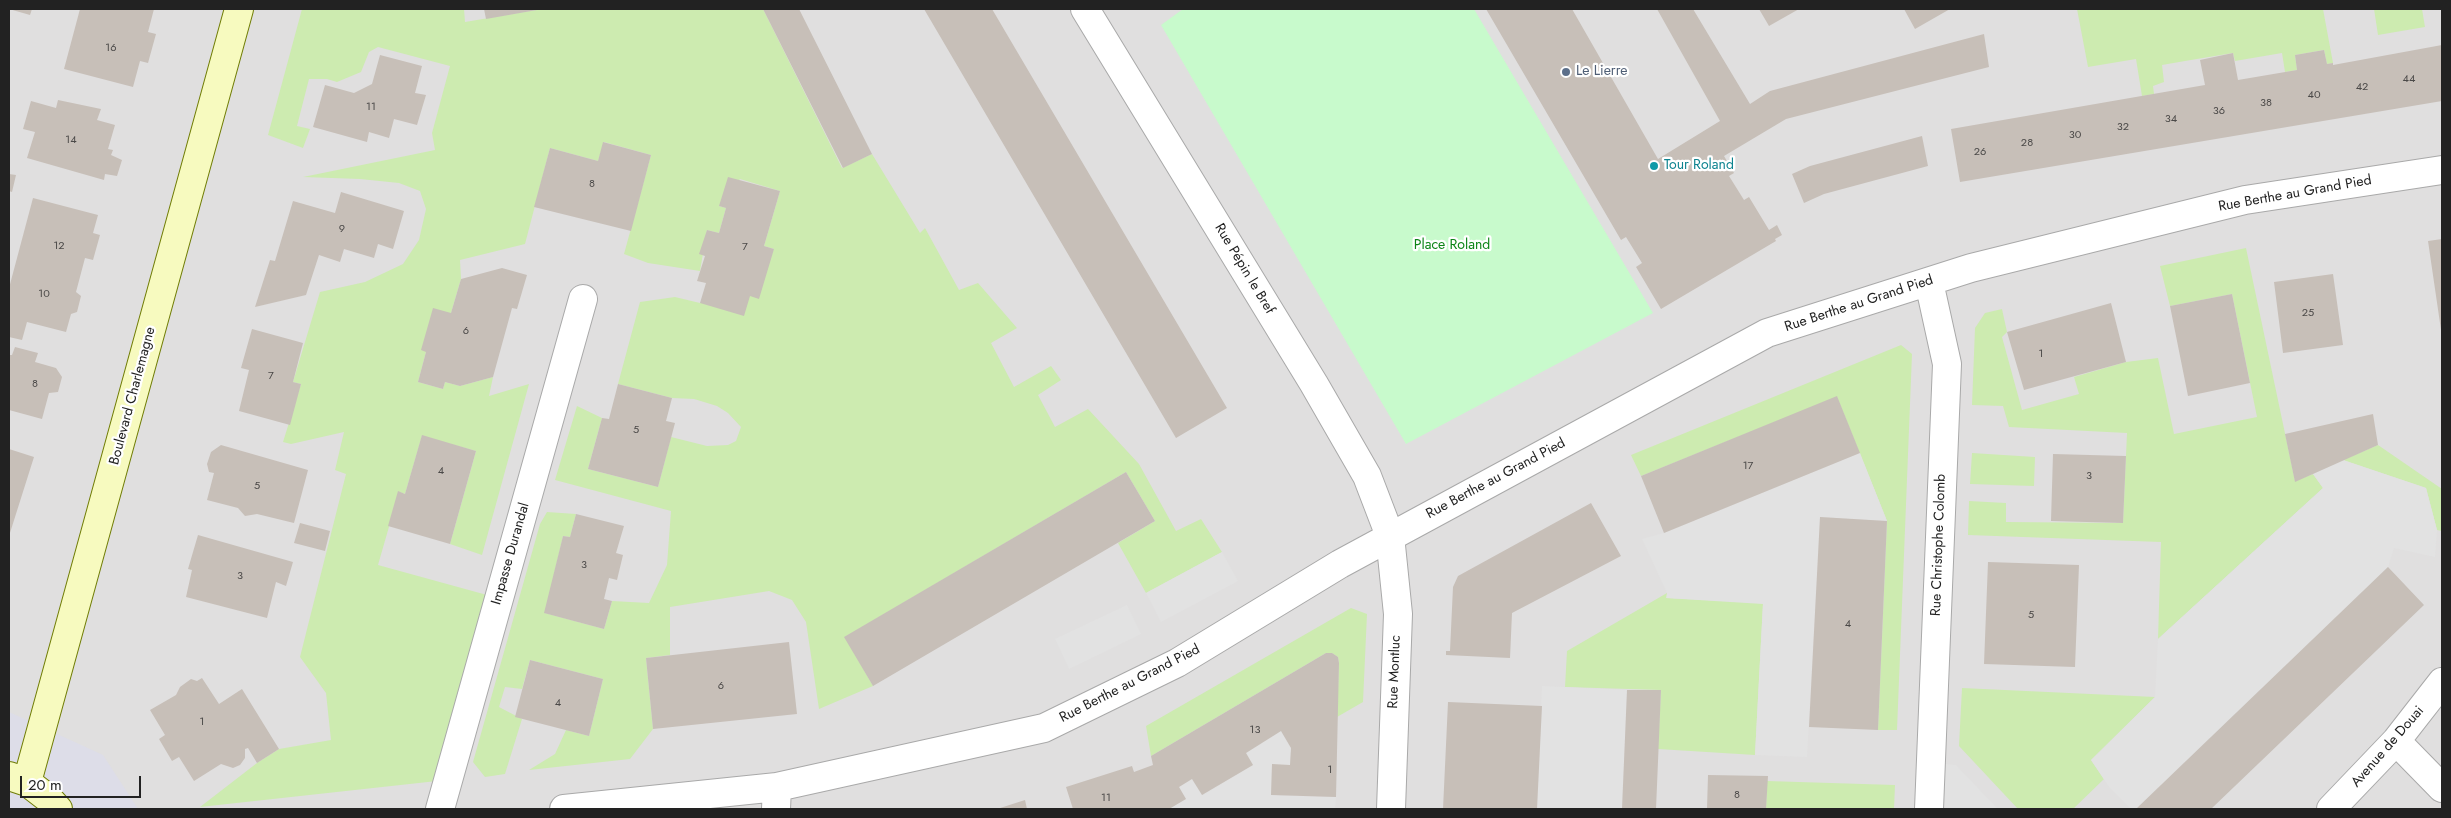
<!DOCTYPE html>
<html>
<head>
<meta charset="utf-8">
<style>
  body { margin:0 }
  #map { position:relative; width:2451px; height:818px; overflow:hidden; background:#f2efe9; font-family:Jost,sans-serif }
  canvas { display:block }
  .frame { position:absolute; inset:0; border:10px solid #222; pointer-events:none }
  .scale { position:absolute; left:20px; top:776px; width:121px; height:22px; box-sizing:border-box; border:2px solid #222; border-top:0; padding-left:6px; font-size:15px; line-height:18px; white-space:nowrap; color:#222; -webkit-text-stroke:4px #fff; paint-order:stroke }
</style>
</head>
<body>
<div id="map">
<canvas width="2451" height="818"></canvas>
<div class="frame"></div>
<div class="scale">20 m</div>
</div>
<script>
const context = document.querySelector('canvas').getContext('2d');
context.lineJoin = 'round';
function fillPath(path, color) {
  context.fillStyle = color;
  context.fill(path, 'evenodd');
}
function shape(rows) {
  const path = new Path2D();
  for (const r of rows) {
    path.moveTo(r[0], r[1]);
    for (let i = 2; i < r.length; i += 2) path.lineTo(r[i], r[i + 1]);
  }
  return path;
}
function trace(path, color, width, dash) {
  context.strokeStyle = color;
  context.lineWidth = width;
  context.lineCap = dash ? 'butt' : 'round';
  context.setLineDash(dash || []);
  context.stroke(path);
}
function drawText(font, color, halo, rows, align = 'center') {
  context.font = font + ' Jost,sans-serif';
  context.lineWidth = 4.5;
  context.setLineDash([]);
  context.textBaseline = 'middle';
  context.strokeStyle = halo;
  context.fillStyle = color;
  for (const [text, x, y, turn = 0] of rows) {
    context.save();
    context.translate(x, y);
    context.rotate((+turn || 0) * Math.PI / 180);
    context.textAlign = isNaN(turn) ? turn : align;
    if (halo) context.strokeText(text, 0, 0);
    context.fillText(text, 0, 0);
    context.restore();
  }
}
fillPath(shape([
  [9,9,2442,9,2442,809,9,809]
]), '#e0dfdf');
fillPath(shape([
  [302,9,464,9,465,22,542,9,763,9,842,168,872,154,920,233,925,228,959,290,978,283,1017,328,991,343,1014,387,1051,366,1061,380,1038,395,1055,427,1088,409,1139,464,1176,531,1201,519,1222,552,1146,593,1118,543,1155,521,1126,472,845,637,873,686,819,709,806,622,792,600,769,591,670,607,670,655,646,658,653,729,630,759,529,770,555,754,566,730,589,736,603,679,530,660,522,689,505,687,499,707,522,719,505,774,485,777,473,762,540,524,547,512,576,514,570,537,563,536,545,613,604,629,612,601,649,603,667,565,671,511,555,480,577,406,602,418,588,469,658,487,671,437,707,446,728,445,736,441,741,427,728,413,717,406,694,399,672,398,618,384,640,302,675,297,700,303,750,296,774,249,764,246,780,191,740,179,719,206,726,208,719,233,707,230,700,271,648,263,624,254,651,155,604,142,598,161,550,148,525,244,460,260,461,279,451,313,426,352,418,382,443,389,445,382,460,386,493,377,489,396,529,384,482,555,450,544,476,451,422,436,405,494,399,492,378,565,487,595,437,781,200,807,257,763,279,749,331,740,326,693,300,657,346,474,335,470,344,432,291,444,283,442,301,384,293,382,320,292,365,282,403,264,419,240,426,209,420,191,399,183,360,179,303,177,435,150,432,133,450,66,378,47,369,52,361,72,337,82,327,79,309,79,297,126,310,129,303,148,268,135],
  [2077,9,2323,9,2333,63,2327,64,2324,50,2295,55,2297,70,2285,72,2282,53,2235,61,2233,53,2185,61,2162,65,2164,82,2153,86,2154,94,2142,96,2136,59,2088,67],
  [2374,9,2422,9,2425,27,2378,35],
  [2246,248,2295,481,2313,474,2323,488,2158,639,2161,542,1968,535,1969,501,2006,503,2006,522,2123,523,2127,433,2009,427,2003,406,1972,405,1975,328,1985,313,2002,309,2007,332,2002,337,2022,410,2079,394,2074,377,2126,362,2158,358,2174,434,2257,417,2232,294,2170,306,2160,266],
  [1901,345,1912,354,1897,730,1878,730,1887,521,1837,397,1641,476,1631,455],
  [2378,445,2442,489,2442,531,2437,530,2426,488,2343,460],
  [1972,453,2035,457,2034,486,1970,484],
  [1667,593,1667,598,1763,603,1755,755,1658,749,1661,690,1565,687,1567,651],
  [1351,608,1367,614,1363,702,1337,717,1339,663,1338,657,1332,653,1326,653,1151,756,1146,726],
  [1962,688,2155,697,2091,760,2104,779,2073,809,2018,809,1959,746],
  [1767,781,1895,785,1894,809,1766,809]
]), '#cdebb0');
fillPath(shape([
  [1183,9,1474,9,1653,313,1406,444,1161,25]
]), '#c8facc');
fillPath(shape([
  [1860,453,1887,521,1820,517,1807,757,1755,755,1763,604,1666,598,1667,593,1642,539,1664,533],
  [2343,460,2426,488,2437,530,2435,557,2394,548,2388,567,2136,809,2131,809,2109,787,2091,760,2155,697,2158,639,2323,488,2313,474],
  [1222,552,1238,581,1161,622,1146,593],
  [1127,605,1141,634,1069,669,1055,639],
  [1542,686,1627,690,1622,809,1537,809],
  [1281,731,1291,748,1290,765,1272,765,1271,795,1336,797,1335,809,1169,809,1186,799,1179,787,1192,779,1203,795,1253,765,1246,753],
  [1931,763,1956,765,1998,809,1929,809]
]), '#e2e2e2');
fillPath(shape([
  [9,712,103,755,138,809,9,809]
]), '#dddde8');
fillPath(shape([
  [9,9,32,9,30,15],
  [80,9,154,9,148,32,156,34,148,63,140,61,133,87,64,69],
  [484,9,536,9,537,10,486,19],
  [763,9,799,9,872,154,843,168],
  [924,9,992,9,1227,408,1176,438],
  [1486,9,1572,9,1658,159,1720,121,1657,9,1693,9,1750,104,1770,91,1984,34,1989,67,1786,119,1724,156,1734,173,1729,176,1744,200,1749,197,1769,230,1777,225,1782,235,1775,239,1776,241,1661,309,1636,267,1642,263,1626,237,1621,240],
  [1759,9,1799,9,1769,26],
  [1904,9,1950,9,1915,29],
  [2442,45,2442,101,1960,182,1951,129,2205,85,2200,60,2233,53,2238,80,2297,70,2295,55,2324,50,2327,64,2333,63,2333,65],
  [380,55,422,66,415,93,426,95,417,125,394,119,389,138,369,132,367,142,313,127,325,85,354,93,372,84],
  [58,100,101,109,97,120,115,125,108,149,113,150,111,155,122,160,117,176,105,174,104,180,27,158,35,132,23,129,31,101,56,108],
  [1922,136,1928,166,1824,194,1804,203,1792,174,1810,166],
  [603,142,651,155,631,231,534,207,550,148,598,161],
  [9,174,16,175,12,192,9,191],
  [728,177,780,191,764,246,774,249,759,299,750,296,744,316,700,303,706,283,697,281,705,256,699,254,707,230,719,233,726,208,719,206],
  [341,192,404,211,393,249,378,244,374,258,344,249,340,262,319,255,306,295,255,307,270,260,275,261,293,201,335,213],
  [33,198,98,215,93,233,100,235,93,260,85,258,76,292,81,296,77,312,71,314,66,332,27,322,22,340,9,337,9,288],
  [2442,239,2442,329,2441,330,2428,241],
  [502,268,527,275,517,309,512,308,493,377,460,386,445,382,443,389,418,382,426,352,421,350,433,308,451,313,461,279],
  [2333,274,2343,345,2283,353,2274,282],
  [2232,294,2250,383,2188,396,2170,306],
  [2111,303,2126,362,2024,390,2007,332],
  [252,329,303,343,293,382,301,384,290,425,239,411,249,370,241,368],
  [15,347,38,353,35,362,56,368,62,377,58,392,49,393,42,419,9,410,9,355,12,355],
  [618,384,672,398,666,421,675,423,658,487,588,469,602,418,609,419],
  [1837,396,1860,453,1664,533,1641,476],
  [2373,414,2378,445,2295,482,2285,434],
  [422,435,476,451,450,544,388,526,398,491,405,494],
  [221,445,308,470,294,523,257,514,245,516,238,508,207,500,214,473,209,472,207,464,211,452],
  [9,449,34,457,9,536],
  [2053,454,2126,456,2123,523,2051,521],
  [1126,472,1155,521,873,686,844,637],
  [1591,503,1621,556,1512,613,1510,658,1446,655,1446,651,1450,651,1453,587,1458,576],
  [576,514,624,526,616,553,623,555,617,580,609,578,604,599,612,601,604,629,544,613,563,536,570,537],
  [1820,517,1887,521,1878,730,1809,727],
  [300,523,330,531,325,551,294,543],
  [198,535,293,562,286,586,276,582,267,618,186,597,192,570,188,569],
  [1988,562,2079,565,2075,667,1984,664],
  [2388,567,2424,605,2211,809,2136,809],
  [789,642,797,714,653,729,646,658],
  [1326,653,1332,653,1338,657,1339,663,1336,797,1271,795,1272,764,1290,765,1291,748,1281,731,1246,753,1253,765,1202,795,1192,779,1179,787,1186,799,1169,809,1073,809,1066,787,1132,766,1134,772,1153,765,1151,756],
  [530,660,603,679,589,736,515,717],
  [202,678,219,704,242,689,279,749,257,763,248,748,245,749,245,758,240,765,233,768,221,764,194,781,179,757,172,761,159,739,165,735,150,710,176,695,180,687,191,679,197,681],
  [1627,690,1661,690,1656,809,1622,809],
  [1448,702,1542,706,1537,809,1443,809],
  [1708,775,1768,776,1766,809,1707,809],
  [1025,800,1027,809,997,809]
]), '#c7bfb8');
const street = shape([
  [1085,9,1314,384,1367,476,1390,536,1398,614,1391,809],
  [2396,741,2442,788],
  [440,809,583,299],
  [564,809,777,787,1044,728,1177,663,1340,564,1767,333,1971,268,2245,200,2442,170],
  [776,809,777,787],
  [1929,809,1947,364,1929,282],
  [2331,809,2396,741,2442,682]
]);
const secondary = shape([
  [9,776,27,782,49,799,58,809],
  [27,782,239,9]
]);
trace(street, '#a9a9a9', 30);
trace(secondary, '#707d05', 30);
trace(street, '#fff', 28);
trace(secondary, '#f7fabf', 28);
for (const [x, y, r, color] of [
  [1566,72,5,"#5c6f8a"],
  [1654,166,5,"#0f9aa8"]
]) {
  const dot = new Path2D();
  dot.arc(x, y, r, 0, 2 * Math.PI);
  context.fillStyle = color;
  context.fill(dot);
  trace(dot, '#fff', 2);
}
drawText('11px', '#4b4948', null, [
  ["16",111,48],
  ["44",2409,79],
  ["42",2362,87],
  ["40",2314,95],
  ["38",2266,103],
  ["11",371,107],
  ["36",2219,111],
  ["34",2171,119],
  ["32",2123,127],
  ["30",2075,135],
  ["14",71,140],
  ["28",2027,143],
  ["26",1980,152],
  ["8",592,184],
  ["9",342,229],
  ["12",59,246],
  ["7",745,247],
  ["10",44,294],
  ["25",2308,313],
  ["6",466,331],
  ["1",2041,354],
  ["7",271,376],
  ["8",35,384],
  ["5",636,430],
  ["17",1748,466],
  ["4",441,471],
  ["3",2089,476],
  ["5",257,486],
  ["3",584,565],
  ["3",240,576],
  ["5",2031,615],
  ["4",1848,624],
  ["6",721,686],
  ["4",558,703],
  ["1",202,722],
  ["13",1255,730],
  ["1",1330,770],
  ["8",1737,795],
  ["11",1106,798]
]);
drawText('14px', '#4e5e75', '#fff', [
  ["Le Lierre",1576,72]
], 'left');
drawText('14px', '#0d838f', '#fff', [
  ["Tour Roland",1664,166]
], 'left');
drawText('14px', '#222', '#fff', [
  ["Rue Berthe au Grand Pied",2295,194,-10],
  ["Rue Pépin le Bref",1244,269,59],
  ["Rue Berthe au Grand Pied",1859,304,-18],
  ["Boulevard Charlemagne",133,396,-75],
  ["Rue Berthe au Grand Pied",1496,479,-28],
  ["Rue Christophe Colomb",1939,545,-88],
  ["Impasse Durandal",511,554,-74],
  ["Rue Montluc",1395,672,-88],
  ["Rue Berthe au Grand Pied",1130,684,-27],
  ["Avenue de Douai",2388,747,-49]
]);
drawText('14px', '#0c8416', '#fff', [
  ["Place Roland",1452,246]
]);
</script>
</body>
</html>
